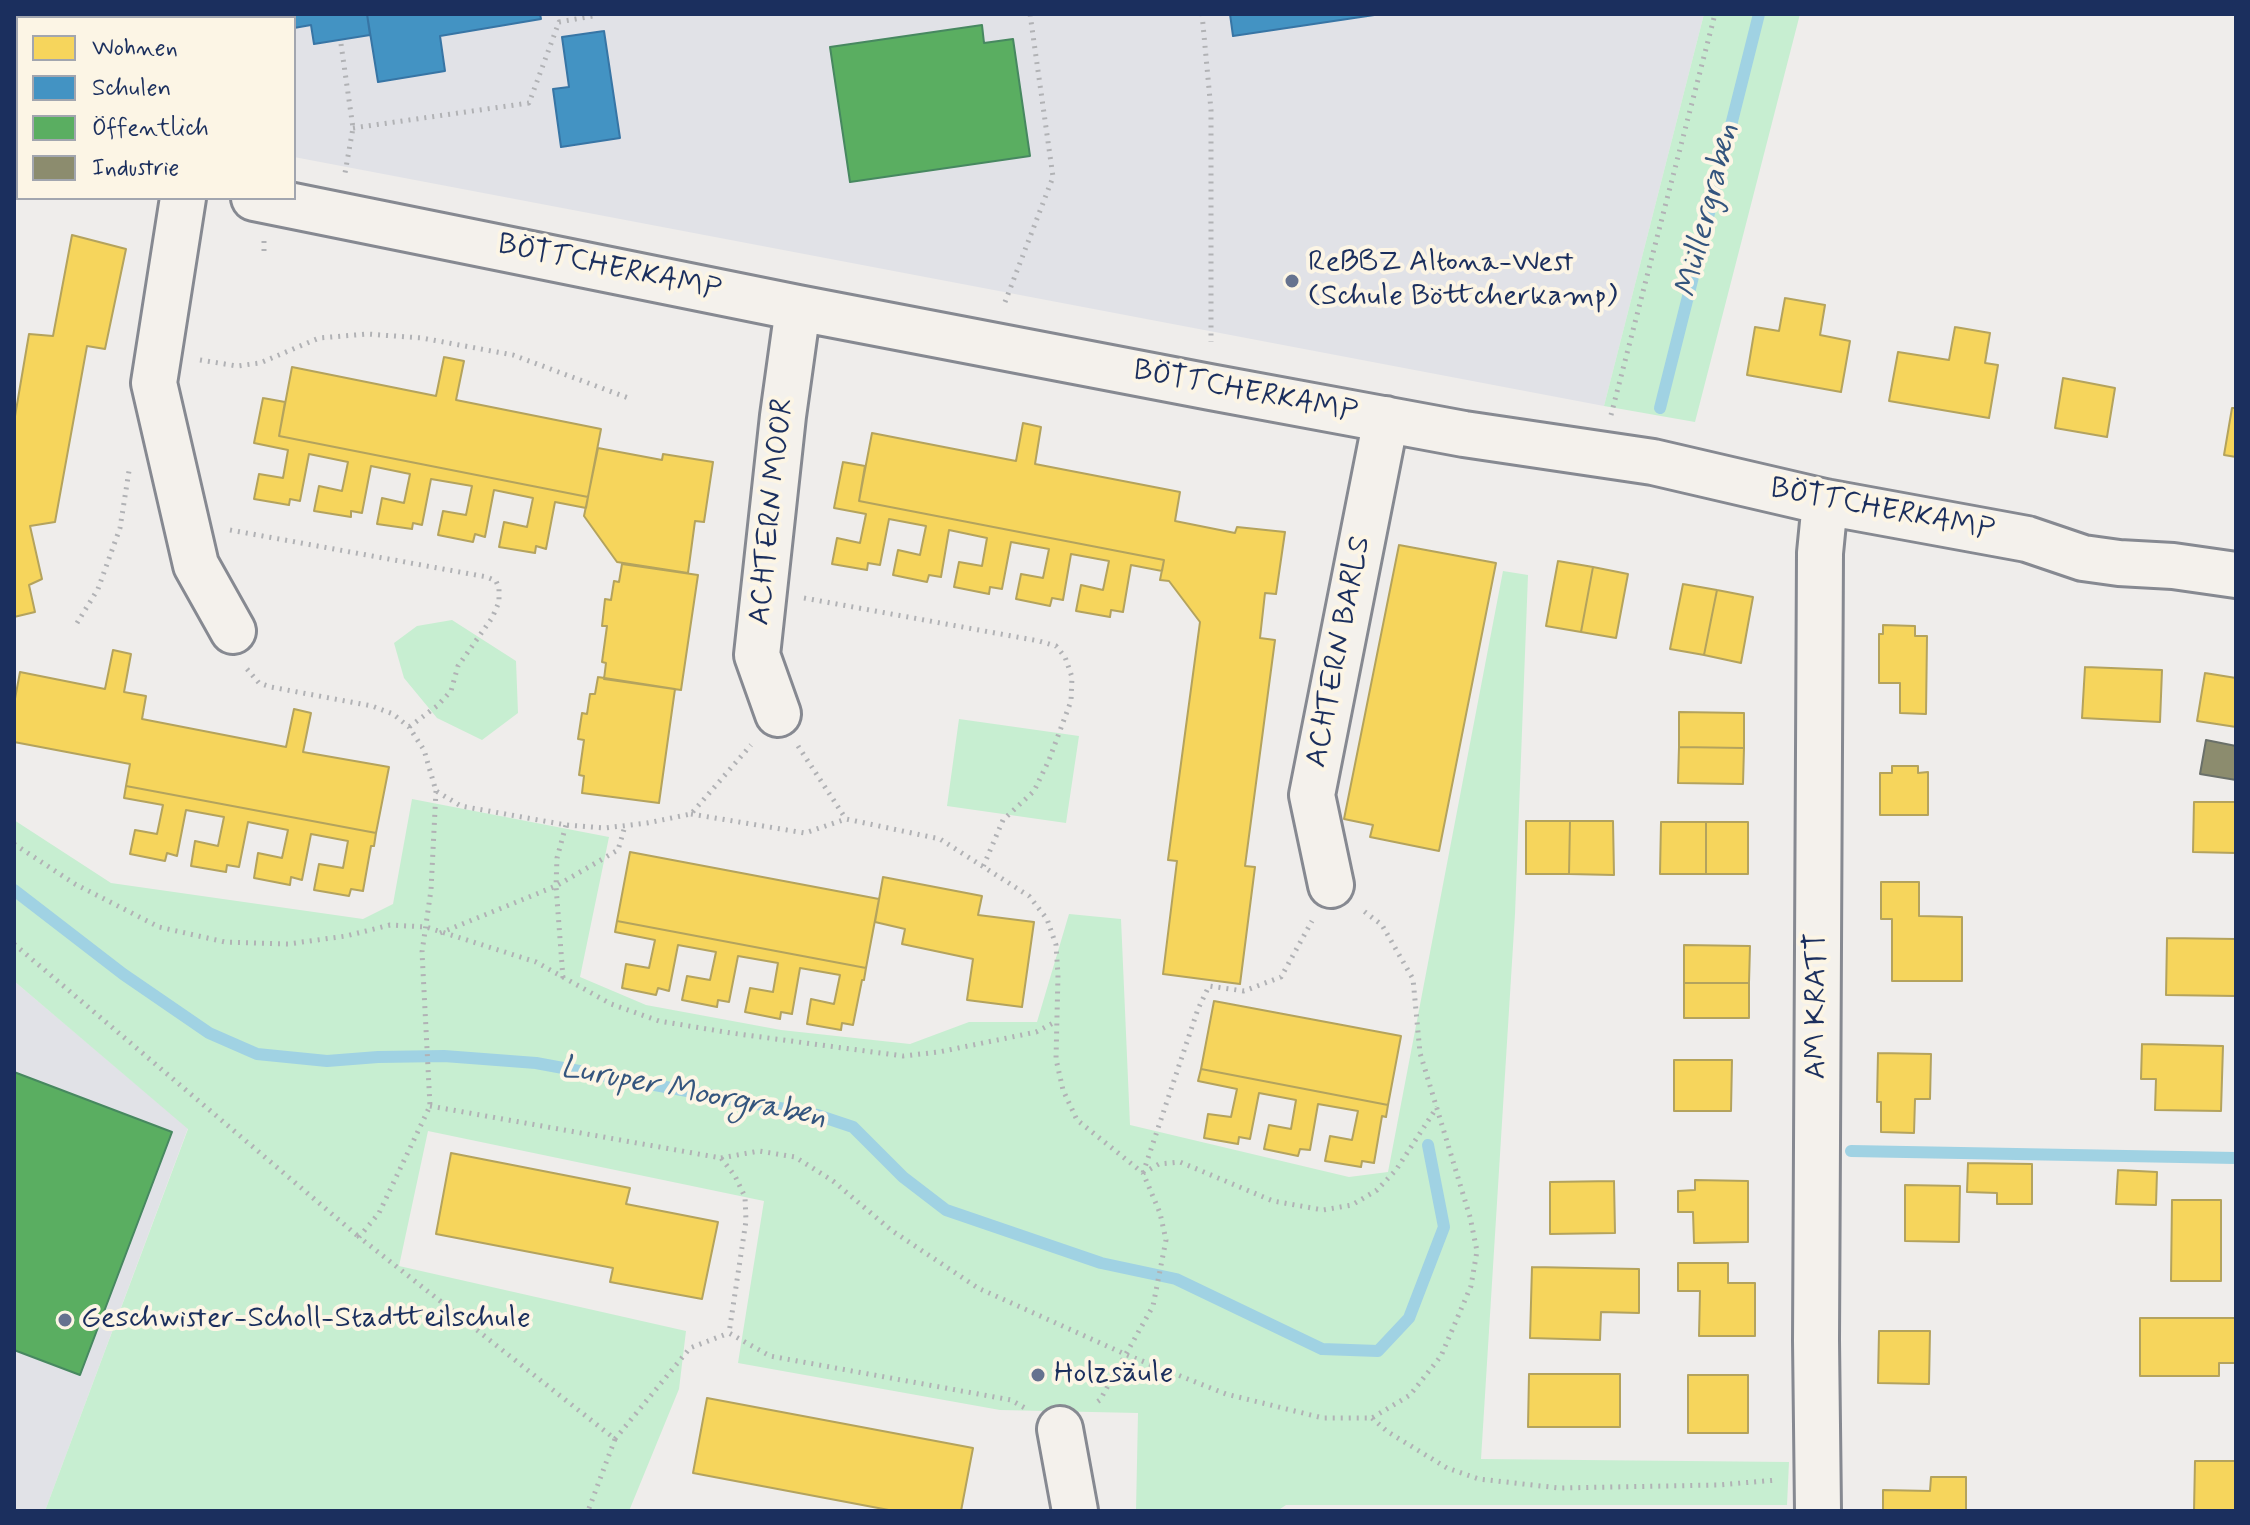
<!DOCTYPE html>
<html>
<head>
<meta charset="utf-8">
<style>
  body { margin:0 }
  #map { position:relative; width:2250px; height:1525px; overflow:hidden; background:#efedeb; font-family:Mynerve,sans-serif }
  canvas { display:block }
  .frame { position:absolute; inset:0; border:16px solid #1b2f5e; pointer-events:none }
  .legend { position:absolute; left:16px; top:16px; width:280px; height:184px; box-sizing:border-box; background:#fcf5e5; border:2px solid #a2a6af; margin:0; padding:10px 14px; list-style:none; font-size:24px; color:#1b2f5e }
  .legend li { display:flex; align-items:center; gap:16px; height:40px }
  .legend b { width:40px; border:2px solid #a2a6af }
</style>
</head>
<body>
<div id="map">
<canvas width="2250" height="1525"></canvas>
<div class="frame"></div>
<ul class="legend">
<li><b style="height:22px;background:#f6d55c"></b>Wohnen</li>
<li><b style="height:22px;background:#4393c3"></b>Schulen</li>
<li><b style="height:22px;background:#5aae61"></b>Öffentlich</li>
<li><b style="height:22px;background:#8c8c6e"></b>Industrie</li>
</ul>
</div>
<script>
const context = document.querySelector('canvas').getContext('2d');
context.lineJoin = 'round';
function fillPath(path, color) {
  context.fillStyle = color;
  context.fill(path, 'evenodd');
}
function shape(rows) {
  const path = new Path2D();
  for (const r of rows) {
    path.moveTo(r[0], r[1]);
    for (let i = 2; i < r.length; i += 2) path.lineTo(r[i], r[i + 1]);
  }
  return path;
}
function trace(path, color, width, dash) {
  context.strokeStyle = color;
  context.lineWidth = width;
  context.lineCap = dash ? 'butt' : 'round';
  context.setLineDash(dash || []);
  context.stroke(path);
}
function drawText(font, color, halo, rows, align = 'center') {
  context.font = font + ' Mynerve,sans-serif';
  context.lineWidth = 8;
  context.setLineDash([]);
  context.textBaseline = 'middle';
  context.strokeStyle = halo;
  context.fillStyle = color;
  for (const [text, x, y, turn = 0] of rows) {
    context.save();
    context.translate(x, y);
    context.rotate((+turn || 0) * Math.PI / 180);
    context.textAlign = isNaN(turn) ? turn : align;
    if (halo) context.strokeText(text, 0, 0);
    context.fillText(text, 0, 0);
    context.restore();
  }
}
fillPath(shape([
  [14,14,1704,14,1604,406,294,157,294,18,18,18,18,105,14,104],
  [14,981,188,1128,45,1511,14,1511]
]), '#e1e2e7');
fillPath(shape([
  [1704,14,1800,14,1695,422,1604,406],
  [1503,571,1528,575,1515,914,1481,1459,1789,1462,1787,1505,1286,1505,1277,1511,1136,1511,1138,1413,1000,1410,738,1363,764,1201,428,1131,399,1266,686,1331,679,1389,629,1511,45,1511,188,1129,14,981,14,820,111,883,363,919,393,904,412,799,609,837,580,977,646,1005,781,1030,910,1044,969,1022,1037,1022,1069,914,1121,919,1130,1125,1349,1177,1388,1172],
  [452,620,516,661,518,713,482,740,437,718,404,678,394,643,417,626],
  [959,719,1079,736,1066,823,947,806]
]), '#c7eed1');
const homes = shape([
  [72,235,126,249,105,349,87,346,55,522,30,526,42,579,29,585,35,612,14,617,14,422,29,334,53,336,72,235],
  [1785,298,1825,305,1820,335,1850,341,1841,392,1747,375,1755,327,1779,331,1785,298],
  [1955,327,1990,333,1985,363,1998,365,1989,418,1889,401,1898,352,1949,360,1955,327],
  [444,357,464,361,456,400,601,429,588,497,279,436,292,367,436,396,444,357],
  [2063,378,2115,388,2107,437,2055,428,2063,378],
  [263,398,285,402,279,436,588,497,586,508,555,502,546,549,536,546,535,553,499,547,504,522,527,527,533,498,494,490,485,537,475,534,473,542,438,535,443,511,466,515,472,486,431,479,422,525,413,523,412,529,377,524,382,498,404,503,410,474,371,466,362,513,351,511,351,517,314,511,319,486,342,491,348,462,309,454,300,501,290,499,289,505,254,499,259,474,283,478,288,450,254,443,263,398],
  [2232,408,2236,408,2236,457,2224,455,2232,408],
  [1023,423,1041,427,1035,464,1180,492,1175,521,1235,533,1237,527,1285,532,1276,594,1265,593,1260,638,1275,640,1245,866,1255,867,1240,984,1163,974,1177,861,1168,860,1200,622,1169,581,1160,580,1164,560,859,501,872,433,1016,461,1023,423],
  [598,448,662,460,663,454,713,462,704,522,695,521,688,573,617,562,584,516,598,448],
  [843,462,865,466,859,501,1164,560,1162,571,1131,565,1123,612,1111,610,1110,617,1076,611,1081,585,1103,590,1109,561,1071,554,1063,600,1052,598,1050,606,1016,599,1021,574,1043,578,1049,549,1011,542,1002,589,990,587,989,594,954,587,959,562,982,566,987,538,949,530,941,577,929,575,927,582,893,575,898,550,920,555,926,526,889,519,880,565,868,563,867,570,832,564,837,538,860,543,866,514,834,508,843,462],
  [1399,545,1496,563,1439,851,1370,837,1373,825,1344,819,1399,545],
  [1558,561,1593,567,1581,632,1546,626,1558,561],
  [622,564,698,575,681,690,604,679,606,663,602,662,607,626,602,626,605,599,611,600,614,581,619,582,622,564],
  [1593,567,1628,574,1616,638,1581,632,1593,567],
  [1683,584,1717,590,1704,655,1670,649,1683,584],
  [1717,590,1753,597,1741,663,1704,655,1717,590],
  [1883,625,1915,626,1915,636,1927,636,1926,714,1900,713,1900,683,1879,683,1879,634,1883,634,1883,625],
  [113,650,131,654,124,692,146,696,142,719,286,747,294,709,311,713,303,752,389,767,376,833,126,786,130,764,14,742,14,704,20,672,105,689,113,650],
  [2085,667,2162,670,2160,722,2082,718,2085,667],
  [2205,673,2236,678,2236,727,2197,721,2205,673],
  [598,677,675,689,659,803,582,793,584,776,579,775,584,740,578,739,582,713,587,714,590,694,595,694,598,677],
  [1679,712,1744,713,1744,748,1679,747,1679,712],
  [1679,747,1744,748,1743,784,1678,783,1679,747],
  [1892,766,1918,766,1918,773,1928,772,1928,815,1880,815,1880,773,1892,773,1892,766],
  [126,786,376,833,374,846,371,846,363,891,351,889,349,896,314,890,319,864,343,868,348,841,311,834,302,880,291,877,290,885,254,878,258,853,282,858,288,830,248,822,239,867,227,865,226,872,191,866,195,841,218,846,224,817,186,810,177,856,167,853,165,861,130,854,135,830,157,834,163,805,124,798,126,786],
  [2194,802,2236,802,2236,853,2193,852,2194,802],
  [1526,821,1570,821,1569,874,1526,874,1526,821],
  [1570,821,1613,821,1614,875,1569,874,1570,821],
  [1661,822,1706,822,1706,874,1660,874,1661,822],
  [1706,822,1748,822,1748,874,1706,874,1706,822],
  [630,852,879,899,866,968,617,921,630,852],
  [883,877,982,896,978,915,1034,922,1022,1007,967,1000,973,959,902,944,905,929,875,922,883,877],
  [1881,882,1919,882,1919,916,1962,917,1962,981,1892,981,1892,919,1881,919,1881,882],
  [617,921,866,968,864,980,862,980,853,1025,842,1023,841,1030,807,1024,811,999,834,1004,840,975,800,968,792,1014,781,1012,780,1019,745,1012,750,988,773,992,778,963,738,956,729,1002,718,1000,717,1007,682,1000,687,976,710,980,716,952,678,945,669,991,658,988,656,995,622,988,626,964,649,968,655,940,615,932,617,921],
  [2167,938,2236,939,2236,996,2166,995,2167,938],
  [1684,945,1750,946,1749,983,1684,983,1684,945],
  [1684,983,1749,983,1749,1018,1684,1018,1684,983],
  [1214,1001,1401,1036,1388,1105,1201,1069,1214,1001],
  [2142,1044,2223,1046,2221,1111,2155,1110,2156,1079,2141,1079,2142,1044],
  [1878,1053,1931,1054,1930,1099,1915,1099,1914,1133,1881,1132,1881,1102,1877,1102,1878,1053],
  [1674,1060,1732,1060,1731,1111,1674,1111,1674,1060],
  [1201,1069,1388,1105,1386,1117,1382,1116,1374,1163,1362,1161,1361,1167,1325,1161,1330,1136,1352,1140,1358,1111,1318,1104,1310,1150,1300,1149,1298,1156,1264,1149,1269,1125,1291,1129,1296,1100,1259,1093,1250,1139,1239,1137,1238,1144,1204,1138,1208,1114,1231,1117,1237,1089,1198,1081,1201,1069],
  [451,1153,630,1188,626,1204,718,1222,702,1299,610,1282,613,1268,436,1234,451,1153],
  [1968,1163,2032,1164,2032,1204,1997,1204,1997,1193,1967,1192,1968,1163],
  [2118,1170,2157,1172,2156,1205,2116,1204,2118,1170],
  [1695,1180,1748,1181,1748,1242,1694,1243,1693,1212,1678,1212,1678,1191,1695,1190,1695,1180],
  [1614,1181,1615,1233,1550,1234,1550,1182,1614,1181],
  [1905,1185,1960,1186,1959,1242,1905,1241,1905,1185],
  [2172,1200,2221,1200,2221,1281,2171,1281,2172,1200],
  [1678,1263,1728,1263,1728,1283,1755,1283,1755,1336,1699,1336,1700,1291,1678,1291,1678,1263],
  [1532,1267,1639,1269,1639,1313,1601,1312,1600,1340,1530,1338,1532,1267],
  [2140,1318,2236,1318,2236,1363,2219,1363,2219,1376,2140,1376,2140,1318],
  [1879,1331,1930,1331,1929,1384,1878,1383,1879,1331],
  [1529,1374,1620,1374,1620,1427,1528,1427,1529,1374],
  [1688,1375,1748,1375,1748,1433,1688,1433,1688,1375],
  [707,1398,973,1448,961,1511,894,1511,693,1473,707,1398],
  [2195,1461,2236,1461,2236,1511,2194,1511,2195,1461],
  [1931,1477,1966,1477,1966,1511,1883,1511,1883,1490,1930,1491,1931,1477]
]);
fillPath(homes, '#f6d55c');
trace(homes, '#b4a35d', 2);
const schools = shape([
  [37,14,84,14,85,18,38,18,37,14],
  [84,14,155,14,155,18,85,18,84,14],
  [155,14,367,14,370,35,314,44,311,25,294,28,294,18,155,18,155,14],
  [367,14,540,14,541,19,440,36,445,71,378,82,367,14],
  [1230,14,1381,14,1233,36,1230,14],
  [604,31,620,138,561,147,553,89,569,87,562,37,604,31]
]);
fillPath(schools, '#4393c3');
trace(schools, '#3775a5', 2);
const public = shape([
  [982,25,984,43,1013,39,1030,156,850,182,830,47,982,25],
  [14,1072,172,1132,80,1375,14,1350,14,1072]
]);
fillPath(public, '#5aae61');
trace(public, '#478860', 2);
const industry = shape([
  [2206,740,2236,746,2236,780,2200,774,2206,740]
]);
fillPath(industry, '#8c8c6e');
trace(industry, '#6a7069', 2);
trace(shape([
  [1660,408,1759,14],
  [14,890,123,974,209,1033,257,1054,327,1061,378,1057,444,1056,536,1063,817,1115,853,1127,903,1177,946,1210,1101,1263,1176,1279,1322,1349,1378,1351,1409,1318,1444,1227,1428,1145],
  [1851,1151,2236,1158]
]), '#a0d2e3', 12);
const minor = shape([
  [14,163,18,163],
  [183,198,154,383,196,565,233,631],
  [254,198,798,308,1210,387,1464,434,1653,462,1825,502,2027,539,2083,558,2119,563,2173,566,2236,575],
  [778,714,757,655,783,416,798,308],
  [1331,885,1312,795,1386,419],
  [1060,1429,1075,1511],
  [1818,1511,1816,1340,1820,553,1825,502]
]);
trace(minor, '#868991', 50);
trace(shape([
  [1202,14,1211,110,1211,342],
  [341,44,353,128,345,173],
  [353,128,529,103,559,22,593,16,592,14],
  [264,241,264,256],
  [1005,302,1053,177,1030,14],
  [200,360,237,366,260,363,319,338,367,334,422,338,513,355,631,399],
  [1611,415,1715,14],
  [230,530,487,577,496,581,499,588,499,602,492,618,458,666,451,691,437,706,409,727],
  [804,598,1039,641,1056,646,1065,657,1072,677,1071,701,1049,760,1034,791,1003,820,983,867],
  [77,623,98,589,120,528,129,471],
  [247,669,259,683,271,687,372,706,393,714,409,727,424,750,436,791,461,806,566,825,605,828,647,823,691,814,751,745],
  [798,746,846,819],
  [436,791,431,890,422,952,430,1106,379,1213,359,1237,615,1439,588,1511],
  [691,814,805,833,846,819,940,839,1029,896,1047,919,1056,945,1058,975,1056,1059,1063,1090,1077,1120,1143,1173,1160,1213,1166,1240,1153,1306,1100,1400,1093,1405],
  [14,844,75,884,159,927,225,942,288,944,346,936,390,925,426,927,536,962,611,1004,659,1021,731,1033,903,1056,939,1052,1036,1032,1057,1021],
  [440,933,556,886,618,850,625,826],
  [14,944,359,1237],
  [563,978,556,886,557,858,566,825],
  [430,1106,721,1158,735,1176,745,1197,746,1221,729,1333,770,1356,1011,1400,1025,1408],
  [721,1158,759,1151,795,1157,833,1181,891,1230,978,1288,1127,1355,1226,1394,1323,1418,1372,1418,1410,1395,1441,1356,1471,1286,1477,1251,1470,1217,1420,1053,1413,979,1382,925,1361,909],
  [1143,1173,1198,1009,1209,986,1244,991,1281,977,1312,921],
  [1143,1173,1159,1164,1180,1162,1273,1201,1323,1210,1352,1205,1377,1190,1396,1170,1437,1107],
  [1372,1418,1388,1432,1447,1468,1479,1479,1559,1488,1718,1485,1777,1480],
  [615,1439,690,1348,729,1333]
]), '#b1b2b5', 5, [2, 6]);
trace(minor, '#f4f1ec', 44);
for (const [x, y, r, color] of [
  [1292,281,8,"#65728f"],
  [65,1320,8,"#65728f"],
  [1038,1375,8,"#65728f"]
]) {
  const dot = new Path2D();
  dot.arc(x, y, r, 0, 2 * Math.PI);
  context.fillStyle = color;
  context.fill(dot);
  trace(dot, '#fcf5e5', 3);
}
drawText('30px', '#1b2f5e', '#fcf5e5', [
  ["ReBBZ Altona-West",1308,264],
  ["(Schule Böttcherkamp)",1308,298],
  ["Geschwister-Scholl-Stadtteilschule",81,1320],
  ["Holzsäule",1054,1375]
], 'left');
drawText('30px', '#1b2f5e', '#fcf5e5', [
  ["BÖTTCHERKAMP",609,269,12],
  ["BÖTTCHERKAMP",1245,393,11],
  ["BÖTTCHERKAMP",1882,511,11],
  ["ACHTERN MOOR",773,512,-84],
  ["ACHTERN BARLS",1340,652,-79],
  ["AM KRATT",1818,1006,-90]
]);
drawText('italic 32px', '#34557e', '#fcf5e5', [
  ["Müllergraben",1709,211,-76],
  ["Luruper Moorgraben",693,1094,11]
]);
</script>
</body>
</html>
